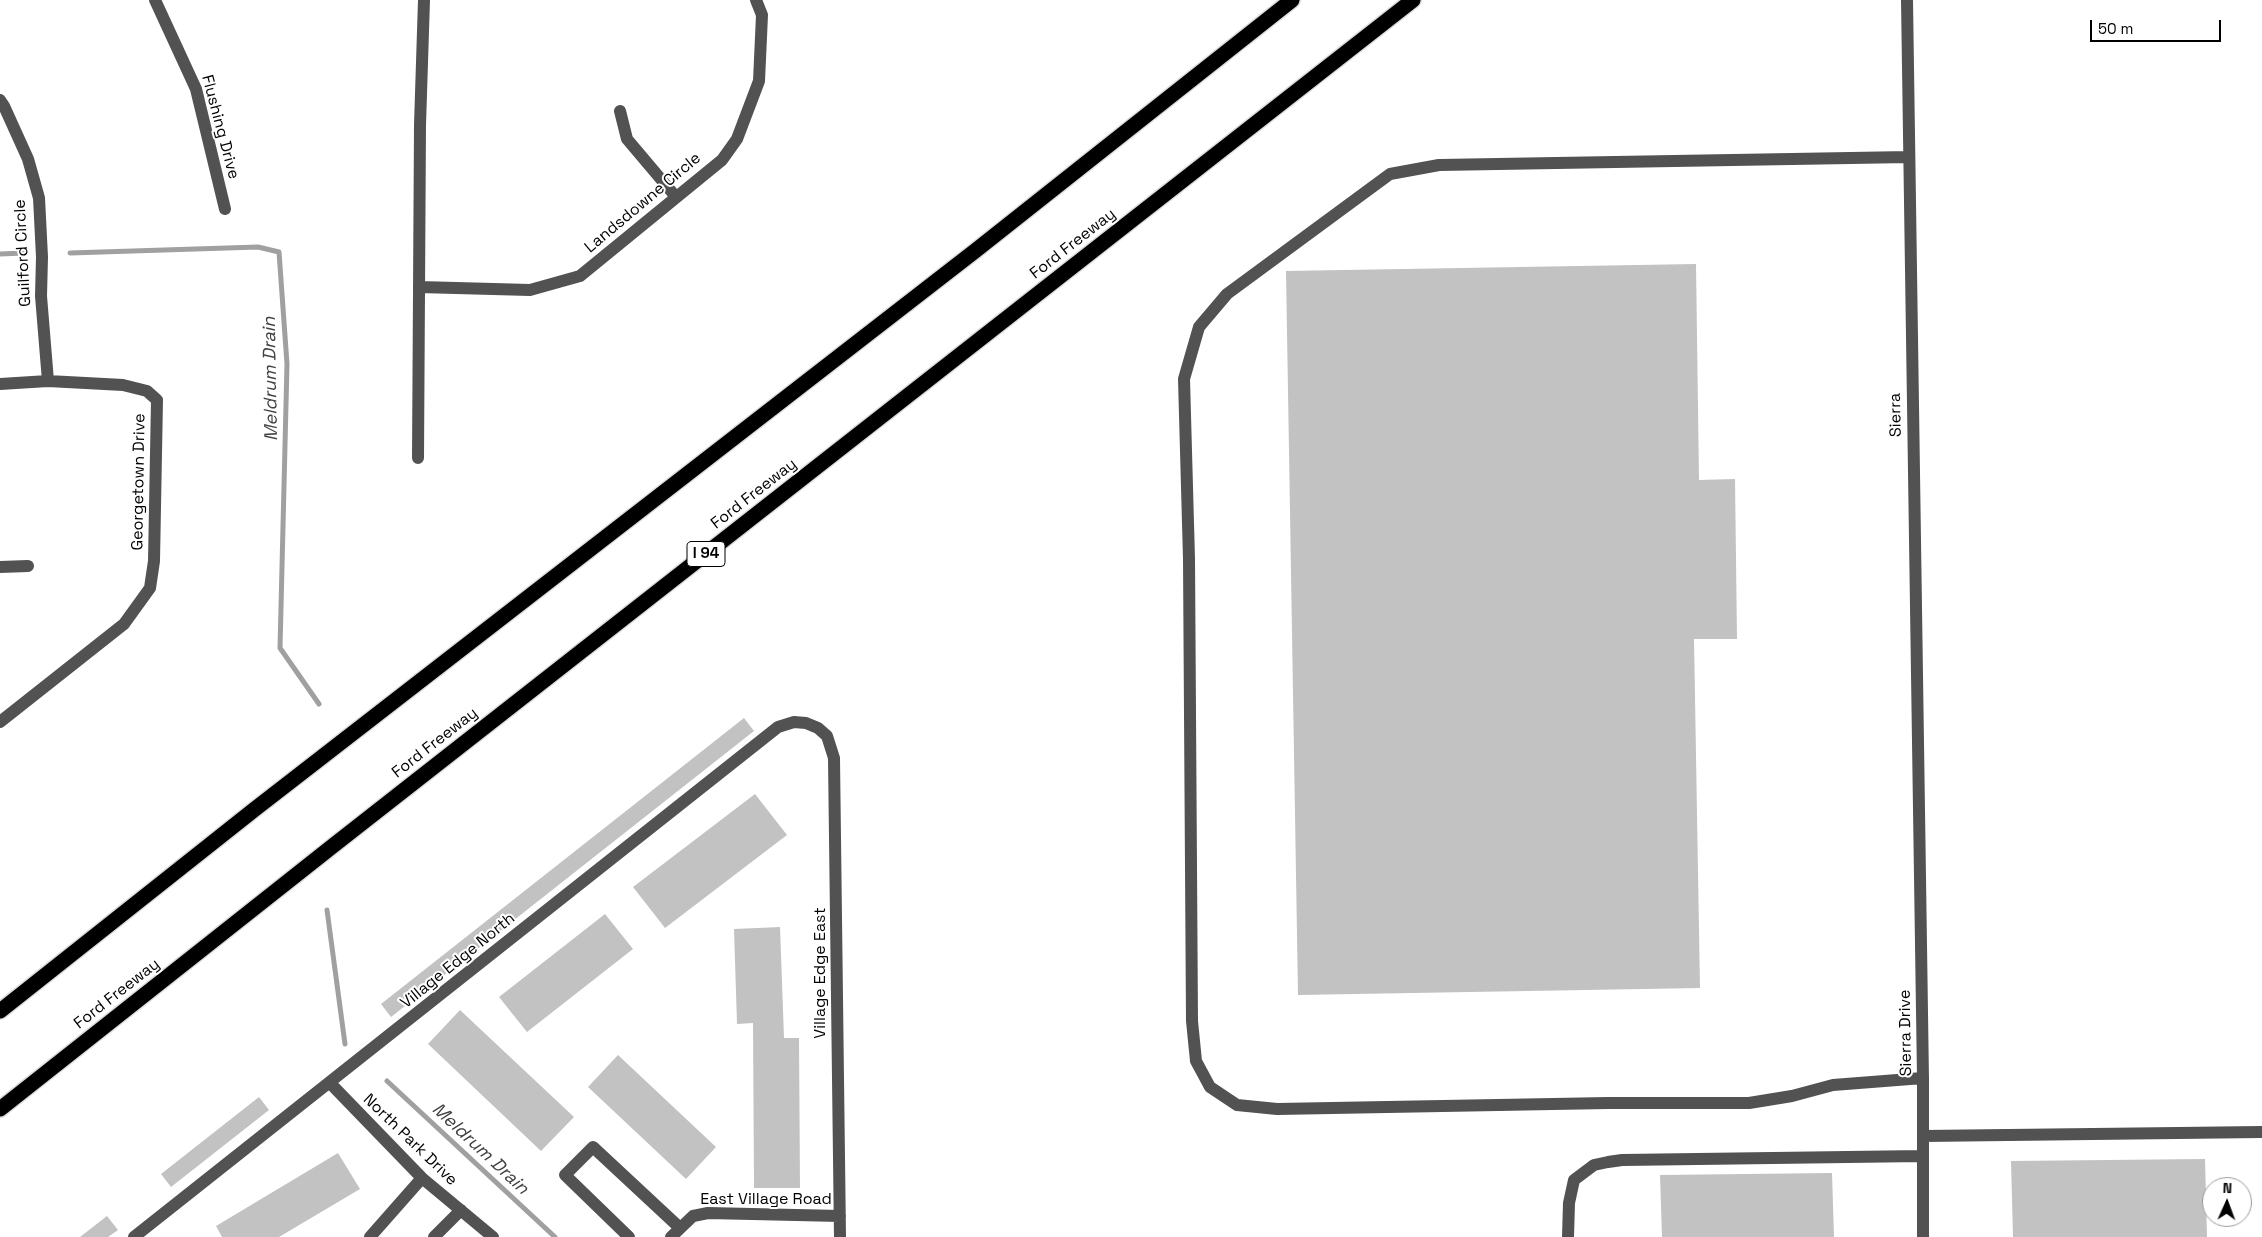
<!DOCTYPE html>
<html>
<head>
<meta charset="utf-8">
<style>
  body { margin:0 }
  #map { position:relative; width:2262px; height:1237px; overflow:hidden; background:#fff; font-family:"Space Grotesk",sans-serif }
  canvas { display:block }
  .north { position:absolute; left:2202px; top:1177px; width:50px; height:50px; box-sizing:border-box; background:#fff; border:1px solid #999; border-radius:50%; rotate:2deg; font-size:14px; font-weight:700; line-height:20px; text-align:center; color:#000 }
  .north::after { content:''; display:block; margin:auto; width:18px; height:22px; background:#000; clip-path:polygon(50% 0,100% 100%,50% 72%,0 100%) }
  .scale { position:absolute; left:2090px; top:20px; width:131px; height:22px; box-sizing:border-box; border:2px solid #000; border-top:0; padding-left:6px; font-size:15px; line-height:18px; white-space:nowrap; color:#000; -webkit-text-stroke:4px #fff; paint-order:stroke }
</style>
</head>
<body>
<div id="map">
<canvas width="2262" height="1237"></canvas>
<div class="north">N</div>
<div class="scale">50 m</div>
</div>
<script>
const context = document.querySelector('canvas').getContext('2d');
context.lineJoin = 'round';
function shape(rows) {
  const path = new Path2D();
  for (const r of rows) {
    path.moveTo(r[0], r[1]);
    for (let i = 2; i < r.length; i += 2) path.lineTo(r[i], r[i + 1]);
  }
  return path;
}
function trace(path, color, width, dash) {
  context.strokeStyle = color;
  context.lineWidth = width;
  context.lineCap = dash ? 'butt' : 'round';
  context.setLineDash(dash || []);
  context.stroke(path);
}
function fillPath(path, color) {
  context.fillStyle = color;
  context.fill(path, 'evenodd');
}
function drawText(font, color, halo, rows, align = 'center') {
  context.font = font + ' "Space Grotesk",sans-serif';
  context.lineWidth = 4;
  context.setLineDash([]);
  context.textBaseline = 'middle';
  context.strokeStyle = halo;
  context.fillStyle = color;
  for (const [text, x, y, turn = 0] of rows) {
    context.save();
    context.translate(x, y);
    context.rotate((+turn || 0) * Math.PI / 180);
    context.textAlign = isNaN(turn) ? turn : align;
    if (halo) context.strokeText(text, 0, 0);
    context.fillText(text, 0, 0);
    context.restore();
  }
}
trace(shape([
  [70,253,258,247,279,252,287,364,280,648,319,704],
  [0,254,24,253],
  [327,910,345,1044],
  [387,1081,555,1237]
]), '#a0a0a0', 5);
fillPath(shape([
  [1696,264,1699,480,1735,479,1737,639,1694,639,1700,988,1298,995,1286,271],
  [744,718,754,731,391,1017,381,1004],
  [755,794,787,835,665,928,633,887],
  [605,914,633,949,527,1032,499,997],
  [780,927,784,1038,799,1038,800,1188,754,1188,753,1023,737,1024,734,929],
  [460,1010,574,1117,541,1151,428,1044],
  [618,1055,716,1147,686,1179,588,1087],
  [259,1097,269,1110,171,1187,161,1174],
  [338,1153,360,1189,279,1237,222,1237,216,1226],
  [2205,1159,2207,1237,2013,1237,2011,1161],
  [1832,1173,1834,1237,1662,1237,1660,1175],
  [107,1216,118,1230,108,1237,80,1237]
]), '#c2c2c2');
const highway = shape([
  [0,1011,255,809,975,251,1292,0],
  [0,1109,334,845,1413,0]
]);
trace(highway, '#dbdbdb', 18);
trace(shape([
  [155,0,196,89,225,209],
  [1907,0,1923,1078,1923,1237],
  [0,100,4,106,28,159,39,198,42,257,41,296,48,381],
  [620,111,627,139,676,197],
  [1909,157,1439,165,1390,174,1227,294,1199,327,1184,379,1189,559,1192,1021,1196,1061,1210,1087,1237,1105,1277,1109,1608,1103,1749,1103,1792,1096,1833,1085,1923,1078],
  [419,287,530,290,580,276,722,160,737,139,759,81,762,15,756,0],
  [0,384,48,381,123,385,147,391,157,400,154,561,150,588,124,624,0,722],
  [418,458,420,125,424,0],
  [0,567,28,566],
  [330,1083,422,1178,493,1237],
  [1923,1136,2262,1132],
  [134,1237,778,727,794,722,806,723,818,728,827,736,834,758,840,1237],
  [370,1237,422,1178],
  [434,1237,461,1210],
  [629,1237,565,1175,593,1147,680,1228],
  [671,1237,693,1216,708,1213,840,1216],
  [1568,1237,1569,1203,1574,1180,1594,1165,1608,1162,1622,1160,1923,1156]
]), '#525252', 12);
trace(highway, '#000', 15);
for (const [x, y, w] of [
  [706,554,38]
]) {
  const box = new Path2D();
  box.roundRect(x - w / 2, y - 12.5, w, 25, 4);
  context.fillStyle = '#fff';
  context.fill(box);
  trace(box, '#000', 1);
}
drawText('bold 15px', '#000', null, [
  ["I 94",706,554]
]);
drawText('16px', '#000', '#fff', [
  ["Flushing Drive",220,127,75],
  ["Landsdowne Circle",643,203,-40],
  ["Ford Freeway",1073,244,-38],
  ["Guilford Circle",23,253,-93],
  ["Sierra",1896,415,-91],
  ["Georgetown Drive",139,482,-89],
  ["Ford Freeway",754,494,-38],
  ["Ford Freeway",435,743,-38],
  ["Village Edge North",458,961,-39],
  ["Village Edge East",821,973,-90],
  ["Ford Freeway",117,994,-38],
  ["Sierra Drive",1906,1033,-91],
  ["North Park Drive",410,1140,44],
  ["East Village Road",766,1200]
]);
drawText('italic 18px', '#414141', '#fff', [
  ["Meldrum Drain",271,379,-91],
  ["Meldrum Drain",480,1149,43]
]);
</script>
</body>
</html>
